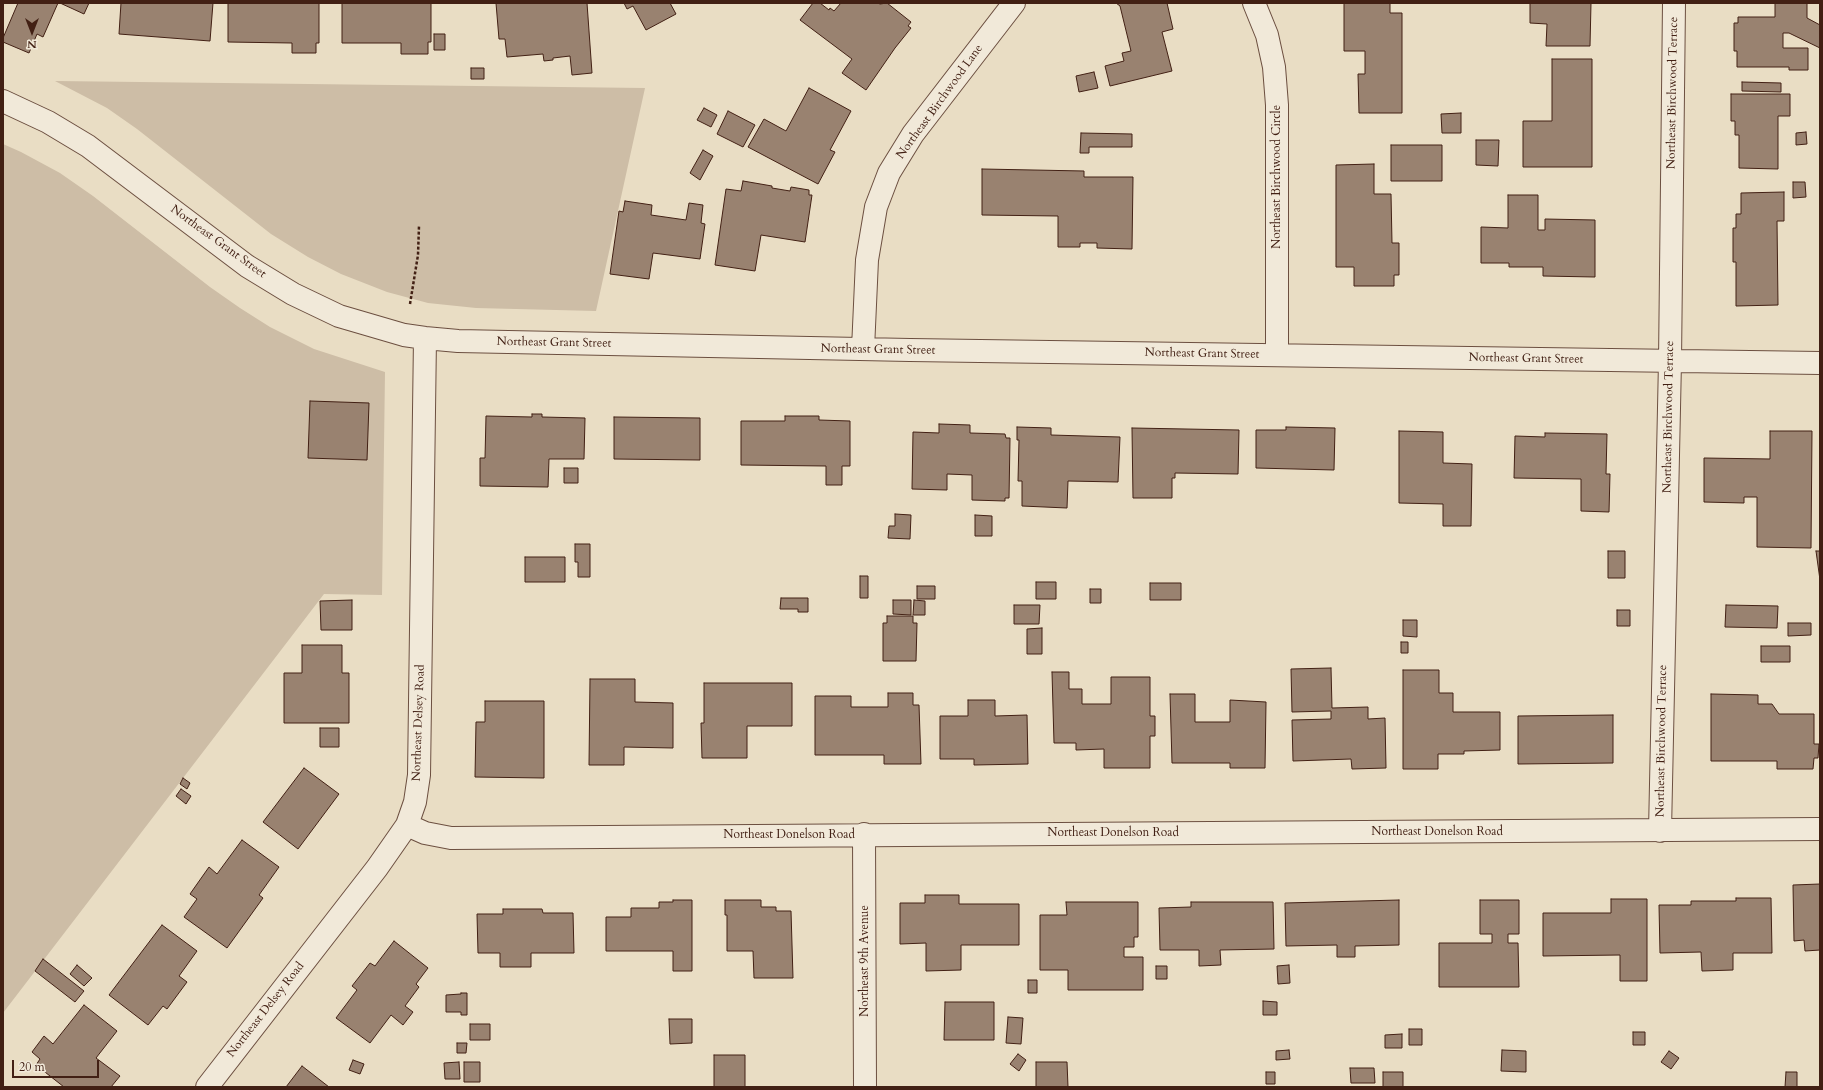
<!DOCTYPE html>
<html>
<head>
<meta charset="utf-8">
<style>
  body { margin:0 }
  #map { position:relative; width:1823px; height:1090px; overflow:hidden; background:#e9ddc4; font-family:Cardo,serif }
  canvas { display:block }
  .frame { position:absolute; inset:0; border:4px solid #422014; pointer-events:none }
  .north { position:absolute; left:12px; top:12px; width:40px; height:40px; -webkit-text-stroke:3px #f1e9d9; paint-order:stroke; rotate:180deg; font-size:11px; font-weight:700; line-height:16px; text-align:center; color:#422014 }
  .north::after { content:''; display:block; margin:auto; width:14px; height:18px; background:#422014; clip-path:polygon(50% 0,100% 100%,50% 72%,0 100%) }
  .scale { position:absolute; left:12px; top:1060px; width:87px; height:18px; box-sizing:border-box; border:2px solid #422014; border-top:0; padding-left:5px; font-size:12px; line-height:14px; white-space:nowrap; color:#422014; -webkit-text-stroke:3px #f1e9d9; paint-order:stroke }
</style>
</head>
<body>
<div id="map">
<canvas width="1823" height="1090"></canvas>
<div class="frame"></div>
<div class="north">N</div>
<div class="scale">20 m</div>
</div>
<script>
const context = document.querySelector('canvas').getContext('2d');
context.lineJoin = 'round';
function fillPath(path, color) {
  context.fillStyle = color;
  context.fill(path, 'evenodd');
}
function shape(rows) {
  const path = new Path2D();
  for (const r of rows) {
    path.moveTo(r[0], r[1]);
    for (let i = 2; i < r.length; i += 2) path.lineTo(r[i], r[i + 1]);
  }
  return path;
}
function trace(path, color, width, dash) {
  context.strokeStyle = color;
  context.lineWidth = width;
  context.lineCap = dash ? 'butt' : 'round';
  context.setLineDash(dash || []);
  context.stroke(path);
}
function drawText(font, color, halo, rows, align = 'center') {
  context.font = font + ' Cardo,serif';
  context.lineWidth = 3;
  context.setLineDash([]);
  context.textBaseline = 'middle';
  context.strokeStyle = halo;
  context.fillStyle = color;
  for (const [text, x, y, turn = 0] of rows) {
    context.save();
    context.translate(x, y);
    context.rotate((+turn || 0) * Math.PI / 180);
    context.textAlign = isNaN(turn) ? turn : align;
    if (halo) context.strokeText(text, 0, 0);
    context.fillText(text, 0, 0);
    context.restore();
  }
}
fillPath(shape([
  [55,81,645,88,596,311,476,308,428,303,387,292,341,274,308,257,271,234,137,129,107,108],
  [3,144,21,152,60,173,93,196,210,287,240,308,270,327,314,349,385,372,382,595,324,594,3,1013]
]), '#cdbda6');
const building = shape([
  [18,3,58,3,43,37,37,34,29,53,3,42,3,38,18,3],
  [60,3,89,3,84,14,60,3],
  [121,3,213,3,210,41,119,34,121,3],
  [228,3,320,3,319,4,319,43,316,43,316,53,292,53,292,43,228,42,228,3],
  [342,3,431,3,431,42,428,42,428,54,401,54,401,43,342,43,342,3],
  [496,3,587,3,592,73,572,75,570,56,553,58,553,60,544,61,543,54,507,57,505,39,499,39,496,3],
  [624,3,670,3,676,14,646,30,633,6,627,9,624,3],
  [813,3,820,3,829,10,830,8,834,11,841,3,878,3,880,4,887,3,911,22,908,26,911,28,895,48,866,90,842,73,852,59,800,20,813,3],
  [1116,3,1167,3,1173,29,1162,32,1172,71,1110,86,1105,66,1124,61,1122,53,1131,51,1120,6,1116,3],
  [1344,3,1390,3,1390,13,1402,13,1402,113,1359,113,1358,74,1365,74,1365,51,1344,51,1344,3],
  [1530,3,1591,3,1590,46,1546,46,1547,24,1530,23,1530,3],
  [1775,3,1807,3,1807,18,1820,25,1820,48,1789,33,1783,33,1783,48,1808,48,1808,70,1789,70,1789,67,1737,67,1737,51,1734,51,1734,23,1738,23,1738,17,1775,17,1775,3],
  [434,34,445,34,445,50,434,50,434,34],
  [1552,59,1592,59,1592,167,1523,167,1523,121,1552,121,1552,59],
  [471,68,484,68,484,79,471,79,471,68],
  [1094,72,1098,88,1079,92,1076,76,1094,72],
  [1742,82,1781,83,1781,92,1742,91,1742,82],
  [809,88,851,111,830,150,835,152,818,184,748,147,764,119,786,131,809,88],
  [1731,94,1790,94,1790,116,1778,116,1778,169,1739,168,1739,135,1735,135,1735,121,1731,121,1731,94],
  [704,108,717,115,711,127,697,120,704,108],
  [728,111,755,125,743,147,717,134,728,111],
  [1461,113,1461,133,1442,133,1441,114,1461,113],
  [1806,132,1807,144,1796,145,1796,133,1806,132],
  [1081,133,1132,134,1132,147,1089,147,1089,153,1080,153,1081,133],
  [1476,140,1499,140,1498,166,1476,165,1476,140],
  [1391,145,1442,145,1442,181,1391,181,1391,145],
  [703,150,713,156,700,180,690,173,703,150],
  [1374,164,1374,194,1391,194,1392,243,1399,243,1399,275,1394,275,1394,286,1354,286,1354,267,1336,267,1336,165,1374,164],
  [982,169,1084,171,1084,177,1133,177,1132,249,1097,248,1097,243,1080,243,1080,247,1058,247,1058,216,982,215,982,169],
  [743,181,772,186,772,188,790,191,791,187,809,190,809,195,812,195,805,242,761,235,755,271,715,265,726,189,741,191,743,181],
  [1793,182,1805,182,1806,197,1793,198,1793,182],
  [1784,192,1784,221,1777,221,1778,305,1736,306,1736,262,1733,262,1733,228,1736,228,1736,214,1741,214,1741,193,1784,192],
  [1508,195,1538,195,1538,230,1545,230,1545,219,1595,220,1595,277,1543,276,1543,267,1509,267,1509,263,1481,263,1481,227,1508,228,1508,195],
  [625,201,652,205,651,215,686,220,689,203,703,205,701,223,705,224,700,259,653,253,649,279,610,274,619,211,623,212,625,201],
  [310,401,369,403,367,460,308,458,310,401],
  [532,414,542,414,542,417,585,418,584,459,549,459,548,487,480,486,480,458,485,458,486,416,532,417,532,414],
  [785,416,819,416,819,420,850,421,850,466,842,466,842,485,826,485,826,466,741,465,741,421,785,421,785,416],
  [614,417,700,418,700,460,614,459,614,417],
  [939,424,970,425,970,433,1005,434,1006,438,1010,438,1009,498,1005,498,1005,501,972,500,972,475,947,474,947,490,912,489,913,432,939,433,939,424],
  [1017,427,1051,428,1051,435,1120,437,1118,482,1068,481,1067,508,1022,506,1022,481,1018,481,1019,440,1017,440,1017,427],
  [1286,427,1335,428,1334,470,1256,468,1256,430,1286,430,1286,427],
  [1132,428,1239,430,1238,474,1175,473,1175,478,1172,478,1172,498,1133,498,1132,428],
  [1399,431,1443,432,1443,463,1472,464,1471,526,1443,526,1443,504,1399,503,1399,431],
  [1770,431,1812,431,1811,548,1757,547,1757,497,1744,497,1744,503,1704,502,1704,458,1770,459,1770,431],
  [1545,433,1607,434,1606,474,1610,474,1609,512,1581,511,1581,479,1514,478,1515,436,1545,437,1545,433],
  [564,468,578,468,578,483,564,483,564,468],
  [895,514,911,515,910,539,888,538,889,526,895,526,895,514],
  [975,515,992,516,992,536,975,536,975,515],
  [575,544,590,544,590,577,578,577,578,562,575,562,575,544],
  [1608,551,1625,551,1625,578,1608,578,1608,551],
  [1816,551,1820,551,1820,580,1816,551],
  [525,557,565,557,565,582,525,582,525,557],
  [860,576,868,576,868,598,860,598,860,576],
  [1036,582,1056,582,1056,599,1036,599,1036,582],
  [1150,583,1181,583,1181,600,1150,600,1150,583],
  [917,586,935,586,935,599,917,599,917,586],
  [1090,589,1101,589,1101,603,1090,603,1090,589],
  [781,598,808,598,808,612,798,612,798,609,780,609,781,598],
  [352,600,352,630,321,630,320,601,352,600],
  [893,600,911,600,911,615,893,614,893,600],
  [914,600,925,601,925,615,913,615,914,600],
  [1014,605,1040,605,1039,624,1014,624,1014,605],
  [1726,605,1778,606,1777,628,1725,627,1726,605],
  [1617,610,1630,610,1630,626,1617,626,1617,610],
  [887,616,913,616,913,623,917,623,916,661,883,661,883,623,887,623,887,616],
  [1403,620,1417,620,1417,637,1403,636,1403,620],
  [1788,623,1811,623,1811,635,1788,636,1788,623],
  [1042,628,1042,654,1027,654,1027,629,1042,628],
  [1401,642,1408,642,1408,653,1401,653,1401,642],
  [302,645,342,645,342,673,349,673,349,723,284,723,284,673,302,673,302,645],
  [1761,646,1790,646,1790,662,1761,662,1761,646],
  [1331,668,1332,708,1368,707,1368,719,1385,718,1386,768,1352,769,1351,759,1293,761,1292,720,1331,719,1331,711,1292,712,1291,669,1331,668],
  [1403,670,1439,670,1439,693,1453,693,1453,712,1500,712,1500,750,1464,751,1464,754,1438,754,1438,769,1403,769,1403,670],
  [1052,672,1069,672,1069,689,1082,689,1082,704,1111,704,1111,677,1150,677,1150,716,1155,716,1155,736,1150,736,1150,768,1104,768,1104,749,1076,750,1076,743,1054,743,1052,672],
  [590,679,635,679,635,702,673,703,673,748,624,747,624,765,589,765,590,679],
  [704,683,792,683,792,726,747,726,747,758,702,758,701,723,704,723,704,683],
  [888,693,913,693,913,705,919,705,921,764,884,764,884,755,815,755,815,696,851,696,851,707,888,707,888,693],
  [1170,694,1195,694,1195,722,1230,722,1230,700,1266,702,1265,768,1230,768,1230,763,1172,763,1170,694],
  [1711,694,1758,695,1758,704,1772,704,1779,714,1814,714,1814,744,1819,744,1818,758,1814,758,1813,769,1777,769,1777,761,1711,761,1711,694],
  [968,700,995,700,995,716,1027,715,1028,764,974,765,974,759,940,759,940,716,968,716,968,700],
  [485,701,544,701,544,778,475,777,476,722,485,722,485,701],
  [1613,715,1613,763,1518,764,1518,716,1613,715],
  [320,728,339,728,339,747,320,747,320,728],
  [304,768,339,794,298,849,263,822,304,768],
  [183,778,190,783,187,789,180,784,183,778],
  [181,789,191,796,186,804,176,796,181,789],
  [242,840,279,867,259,895,263,898,227,948,184,917,197,899,190,894,209,867,217,874,242,840],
  [1820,884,1820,950,1805,951,1804,940,1794,941,1793,885,1820,884],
  [925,895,959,895,959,904,1019,904,1019,945,961,945,961,970,926,971,926,943,900,944,900,903,925,903,925,895],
  [1736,898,1771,898,1772,953,1733,953,1733,970,1702,971,1701,952,1660,953,1659,905,1691,905,1691,901,1736,901,1736,898],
  [1611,899,1647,899,1647,981,1620,981,1620,955,1543,956,1543,913,1611,913,1611,899],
  [673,900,692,900,692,971,673,971,673,951,606,951,606,917,631,917,631,908,659,908,659,902,673,902,673,900],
  [725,900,761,900,761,907,776,907,776,911,791,911,793,978,754,978,753,951,727,951,727,915,725,915,725,900],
  [1399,900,1399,945,1355,946,1355,957,1337,957,1337,945,1286,946,1285,903,1399,900],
  [1480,900,1519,900,1519,934,1508,934,1508,943,1518,943,1519,987,1439,987,1439,943,1492,943,1492,934,1480,934,1480,900],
  [1066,902,1138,902,1138,937,1134,937,1134,947,1124,947,1124,957,1143,957,1143,990,1068,990,1068,970,1040,970,1040,915,1067,915,1066,902],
  [1191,902,1273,902,1274,949,1220,950,1221,965,1199,966,1199,950,1160,950,1159,908,1191,907,1191,902],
  [503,909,542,909,543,913,573,913,574,953,531,953,531,967,500,967,500,953,478,953,477,914,503,914,503,909],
  [162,925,197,951,179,976,187,982,167,1009,163,1006,148,1025,109,995,162,925],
  [394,941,428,968,416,984,419,987,405,1006,413,1012,403,1025,391,1015,370,1043,336,1018,357,990,352,986,370,963,375,966,394,941],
  [43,959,84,991,75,1002,35,971,43,959],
  [77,965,92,978,84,986,70,974,77,965],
  [1289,965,1290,983,1278,984,1277,966,1289,965],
  [1156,966,1167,966,1167,979,1156,979,1156,966],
  [1028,980,1037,980,1037,993,1028,993,1028,980],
  [461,993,467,993,467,1015,461,1015,461,1012,446,1012,446,995,461,994,461,993],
  [1263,1001,1277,1002,1277,1015,1263,1015,1263,1001],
  [945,1002,994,1002,994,1040,944,1040,945,1002],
  [84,1005,117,1031,96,1058,120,1076,111,1087,64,1087,36,1065,40,1059,32,1052,44,1036,53,1044,84,1005],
  [1008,1017,1023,1018,1021,1044,1006,1043,1008,1017],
  [669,1019,692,1019,692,1043,670,1044,669,1019],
  [470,1024,490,1024,490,1040,470,1040,470,1024],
  [1409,1029,1422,1029,1422,1045,1409,1045,1409,1029],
  [1633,1032,1645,1032,1645,1045,1633,1045,1633,1032],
  [1402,1034,1402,1048,1385,1048,1385,1035,1402,1034],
  [457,1043,467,1043,466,1053,457,1053,457,1043],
  [1289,1050,1290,1059,1276,1060,1276,1051,1289,1050],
  [1502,1050,1526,1051,1526,1072,1501,1071,1502,1050],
  [1669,1051,1679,1058,1671,1069,1661,1062,1669,1051],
  [1018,1054,1026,1060,1019,1071,1010,1064,1018,1054],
  [714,1055,745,1055,745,1087,714,1087,714,1055],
  [353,1060,364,1064,360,1074,349,1070,353,1060],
  [459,1062,460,1079,445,1079,444,1063,459,1062],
  [464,1062,480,1062,480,1082,464,1082,464,1062],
  [1036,1062,1067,1062,1068,1087,1036,1087,1036,1062],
  [302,1066,329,1087,286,1087,302,1066],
  [1350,1068,1374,1068,1375,1083,1351,1083,1350,1068],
  [1266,1072,1275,1072,1275,1084,1266,1084,1266,1072],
  [1383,1072,1403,1072,1403,1087,1383,1087,1383,1072],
  [1786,1072,1797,1072,1797,1087,1785,1087,1786,1072]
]);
fillPath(building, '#998270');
trace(building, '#422014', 1);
const minor = shape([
  [1254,3,1267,35,1274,67,1277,105,1277,355],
  [3,101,48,122,88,146,247,266,293,294,339,316,404,335,425,338,458,341,910,350,1820,363],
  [863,349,867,260,876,207,889,173,913,134,1014,3],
  [407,825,425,833,451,838,1820,829],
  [1660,831,1670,361,1674,3],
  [864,834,865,1087],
  [207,1087,377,868,407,825,415,802,419,775,425,338]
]);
trace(minor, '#6c4f40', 24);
trace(shape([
  [410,304,418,255,419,226]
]), '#422014', 2.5, [3, 2]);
trace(minor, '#f1e9d9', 22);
drawText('12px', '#422014', '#f1e9d9', [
  ["Northeast Birchwood Terrace",1673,93,-89],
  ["Northeast Birchwood Lane",940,102,-54],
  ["Northeast Birchwood Circle",1277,177,-90],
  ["Northeast Grant Street",218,242,36],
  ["Northeast Grant Street",554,343,1],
  ["Northeast Grant Street",878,350,1],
  ["Northeast Grant Street",1202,354,1],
  ["Northeast Grant Street",1526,359,1],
  ["Northeast Birchwood Terrace",1669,417,-89],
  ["Northeast Delsey Road",419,723,-88],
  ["Northeast Birchwood Terrace",1662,741,-89],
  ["Northeast Donelson Road",1437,832],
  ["Northeast Donelson Road",1113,833],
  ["Northeast Donelson Road",789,835],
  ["Northeast 9th Avenue",865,961,-90],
  ["Northeast Delsey Road",266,1010,-52]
]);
</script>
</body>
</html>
